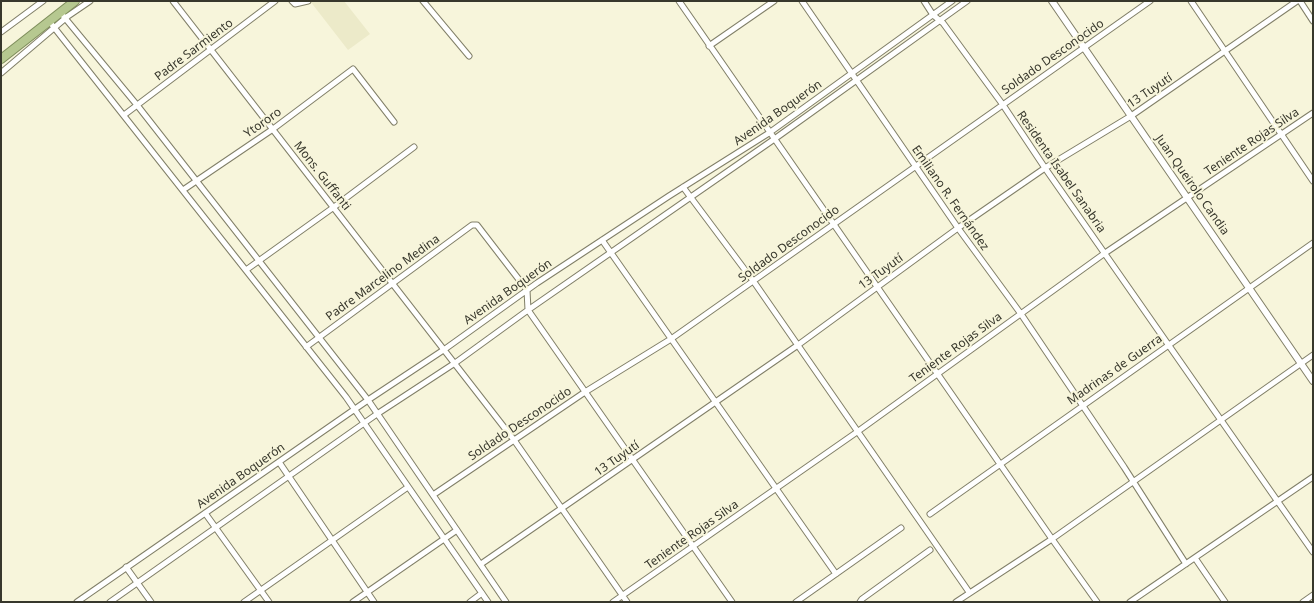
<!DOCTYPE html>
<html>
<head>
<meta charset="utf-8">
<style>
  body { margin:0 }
  #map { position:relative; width:1314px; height:603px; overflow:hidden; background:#f7f5db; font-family:"Noto Sans",sans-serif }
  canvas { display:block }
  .frame { position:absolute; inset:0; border:2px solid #37372c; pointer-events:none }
</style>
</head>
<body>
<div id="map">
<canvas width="1314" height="603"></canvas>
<div class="frame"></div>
</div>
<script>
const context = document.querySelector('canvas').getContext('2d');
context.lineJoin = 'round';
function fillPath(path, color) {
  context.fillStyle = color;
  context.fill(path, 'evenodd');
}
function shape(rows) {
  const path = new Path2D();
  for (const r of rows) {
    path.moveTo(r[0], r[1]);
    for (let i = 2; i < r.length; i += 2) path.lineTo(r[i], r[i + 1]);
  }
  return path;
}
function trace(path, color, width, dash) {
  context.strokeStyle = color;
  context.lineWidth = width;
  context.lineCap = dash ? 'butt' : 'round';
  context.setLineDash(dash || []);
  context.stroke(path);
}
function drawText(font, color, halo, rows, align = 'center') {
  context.font = font + ' "Noto Sans",sans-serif';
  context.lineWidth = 4;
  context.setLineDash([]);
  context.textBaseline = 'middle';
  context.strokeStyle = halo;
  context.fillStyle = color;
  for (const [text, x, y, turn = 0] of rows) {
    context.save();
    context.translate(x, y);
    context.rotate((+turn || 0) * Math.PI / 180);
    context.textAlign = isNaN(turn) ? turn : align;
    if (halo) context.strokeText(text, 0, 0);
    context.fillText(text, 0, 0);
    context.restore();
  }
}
fillPath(shape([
  [310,1,344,1,370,34,348,50]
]), '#eceac9');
const minor = shape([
  [173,1,514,440,627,602],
  [292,1,295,4,308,1],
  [423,1,469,56],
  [679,1,1052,539,1313,355],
  [802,1,958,228,1021,314,1124,467,1186,564],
  [924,1,933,15,943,23,1003,105,1045,168,1313,552],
  [1191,1,1313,181],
  [1300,1,1313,21],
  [60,12,137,105,368,400,506,602],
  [49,21,346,397,488,602],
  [1,32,43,1],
  [709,46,774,1],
  [1,73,68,16,90,1],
  [124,115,275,1],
  [683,187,754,282,969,592],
  [183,190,273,129,353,69,394,122],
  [602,240,836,574],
  [246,270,334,207,414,147],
  [306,347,472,225,477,225,527,290,528,310,732,602],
  [279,462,374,602],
  [433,495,585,392,671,339,1150,1],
  [205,513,269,602],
  [930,514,1313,243],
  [1195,558,1225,602],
  [481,564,798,345,958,228,1045,168,1131,116,1297,1],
  [126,567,151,602],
  [77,602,368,400,445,349,537,283,669,196,769,133,952,1],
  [110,602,377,414,455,363,528,310,773,140,967,1],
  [244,602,408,487],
  [353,602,457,530],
  [470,602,482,593],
  [613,602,857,432,1105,253,1313,113],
  [796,602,901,528],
  [860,602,862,599,930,550],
  [956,602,1052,539,1097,602],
  [1130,602,1313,477],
  [1303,602,1313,595]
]);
const tertiary = shape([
  [1052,1,1313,381]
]);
const trunk = shape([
  [1,59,75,1]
]);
trace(minor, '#817f68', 7);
trace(tertiary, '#817f68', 8);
trace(trunk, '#7e8d5b', 10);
trace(minor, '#fff', 5);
trace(tertiary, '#fff', 6);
trace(trunk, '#b6c890', 8);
drawText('12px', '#37372c', '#f7f5db', [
  ["Padre Sarmiento",194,50,-37],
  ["Soldado Desconocido",1053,57,-35],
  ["13 Tuyutí",1150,91,-34],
  ["Avenida Boquerón",778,113,-35],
  ["Ytororo",263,123,-35],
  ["Teniente Rojas Silva",1252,142,-34],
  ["Residenta Isabel Sanabria",1061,172,55],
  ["Mons. Guffanti",322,176,52],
  ["Juan Queirolo Candia",1192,185,55],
  ["Emiliano R. Fernández",950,198,55],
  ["Soldado Desconocido",789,244,-36],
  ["13 Tuyutí",881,272,-36],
  ["Padre Marcelino Medina",383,278,-36],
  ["Avenida Boquerón",508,292,-35],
  ["Teniente Rojas Silva",956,348,-36],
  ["Madrinas de Guerra",1115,370,-35],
  ["Soldado Desconocido",520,424,-34],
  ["13 Tuyutí",617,459,-35],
  ["Avenida Boquerón",241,476,-35],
  ["Teniente Rojas Silva",692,535,-35]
]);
</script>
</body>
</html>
